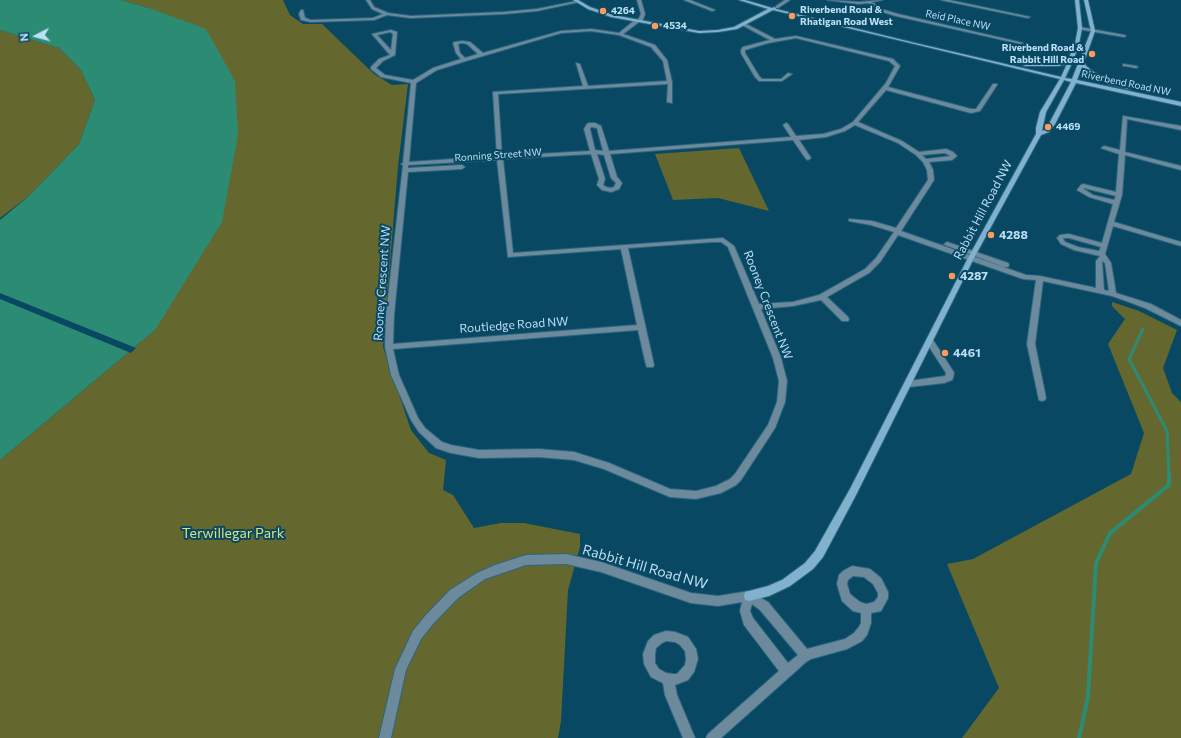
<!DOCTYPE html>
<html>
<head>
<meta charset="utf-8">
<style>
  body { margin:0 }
  #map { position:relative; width:1181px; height:738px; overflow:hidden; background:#084863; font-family:Commissioner,sans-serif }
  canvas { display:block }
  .north { position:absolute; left:16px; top:16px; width:40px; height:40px; -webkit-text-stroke:3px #084863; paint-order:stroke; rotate:264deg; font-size:11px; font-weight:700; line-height:16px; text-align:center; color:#bcdff4 }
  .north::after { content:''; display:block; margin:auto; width:14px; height:18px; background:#bcdff4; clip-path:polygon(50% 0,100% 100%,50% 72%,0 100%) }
</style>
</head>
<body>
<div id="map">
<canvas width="1181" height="738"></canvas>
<div class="north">N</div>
</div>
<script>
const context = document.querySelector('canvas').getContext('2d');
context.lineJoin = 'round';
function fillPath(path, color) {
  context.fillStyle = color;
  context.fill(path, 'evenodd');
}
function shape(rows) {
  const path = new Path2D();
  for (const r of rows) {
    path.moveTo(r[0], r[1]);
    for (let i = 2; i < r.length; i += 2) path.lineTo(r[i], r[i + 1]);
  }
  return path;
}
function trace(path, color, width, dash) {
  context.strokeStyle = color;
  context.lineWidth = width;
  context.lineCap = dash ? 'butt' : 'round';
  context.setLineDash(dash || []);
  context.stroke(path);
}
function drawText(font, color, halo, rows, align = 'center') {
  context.font = font + ' Commissioner,sans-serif';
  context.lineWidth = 4;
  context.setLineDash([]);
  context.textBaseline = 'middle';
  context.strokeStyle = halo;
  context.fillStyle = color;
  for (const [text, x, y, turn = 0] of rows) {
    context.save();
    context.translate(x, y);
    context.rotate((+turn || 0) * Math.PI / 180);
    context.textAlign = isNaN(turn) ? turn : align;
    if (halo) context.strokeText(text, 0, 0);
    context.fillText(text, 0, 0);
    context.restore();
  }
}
fillPath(shape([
  [121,0,283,0,290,15,303,24,322,24,374,74,392,85,408,84,398,166,383,347,411,430,429,453,446,460,443,490,453,495,474,528,501,523,524,523,580,534,580,547,568,590,561,721,558,738,0,738,0,460,155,330,149,8],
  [0,30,59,48,81,70,95,100,79,144,29,196,0,218],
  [739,148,769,211,718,198,673,200,655,154],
  [1112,302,1139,311,1177,330,1163,368,1172,393,1181,402,1181,738,962,738,999,688,947,564,973,559,1131,474,1144,433,1108,344,1125,319,1112,306]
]), '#64682e');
fillPath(shape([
  [0,0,121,0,149,8,206,29,235,81,238,135,222,222,155,330,0,460,0,220,29,196,79,144,95,100,81,70,59,48,0,30]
]), '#2c8b73');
fillPath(shape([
  [0,293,136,348,131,353,0,299]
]), '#084863');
trace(shape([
  [1143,329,1129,359,1167,431,1169,474]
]), '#2c8b73', 3);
trace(shape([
  [1079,738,1088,697,1096,563,1110,533,1169,485,1169,473]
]), '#2c8b73', 4);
const street = shape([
  [366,0,370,0,374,7,388,13,411,16,504,12,537,9,577,1,579,2,537,11,504,14,411,18,387,15,374,20,311,22,301,20,299,14,301,10,303,10,305,18,311,20,373,18,383,14,372,9,366,0],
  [637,0,641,0,645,14,642,22,639,22,623,34,655,45,667,60,672,82,672,103,667,102,668,84,498,94,502,156,590,151,584,129,587,124,589,123,595,123,601,126,609,151,791,137,783,125,786,123,788,124,796,136,823,134,841,129,853,122,886,83,895,66,889,61,796,38,768,43,745,50,745,53,759,76,762,79,781,79,788,73,792,74,782,81,759,81,755,77,741,53,741,50,743,47,770,40,742,25,742,24,744,23,775,39,796,36,893,59,900,66,888,87,971,109,976,109,993,84,997,84,997,85,980,111,971,113,886,90,858,122,902,141,919,152,946,149,953,152,957,156,952,160,929,162,933,170,934,180,901,231,1026,275,1040,276,1096,288,1096,261,1100,256,1074,250,1061,244,1057,238,1060,235,1069,234,1102,243,1113,204,1089,197,1077,190,1081,185,1083,184,1116,192,1119,154,1101,148,1104,146,1120,150,1123,116,1181,126,1181,130,1127,119,1125,152,1181,166,1181,170,1125,155,1122,195,1114,222,1181,242,1181,246,1113,226,1105,254,1111,263,1116,293,1151,304,1181,320,1181,326,1145,308,1129,302,1112,296,1043,281,1035,344,1046,398,1045,400,1042,401,1039,400,1027,344,1036,280,1023,279,898,235,880,262,869,273,827,297,848,317,849,319,848,321,842,321,821,300,793,306,761,309,781,358,787,381,785,402,775,428,741,480,736,485,721,493,696,499,670,497,604,469,574,460,539,457,479,458,451,453,436,448,419,432,411,420,391,375,385,347,386,315,403,165,401,164,403,163,411,83,381,77,371,69,371,67,379,59,390,55,372,34,391,30,397,32,395,55,383,61,376,68,385,75,413,80,433,68,461,59,456,53,453,43,455,42,462,41,470,42,483,53,561,31,591,29,619,33,635,20,638,20,641,14,637,0],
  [591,31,619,35,651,47,663,61,667,81,588,86,580,64,576,63,583,86,493,92,497,156,409,162,416,83,437,70,466,61,561,33,591,31],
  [390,32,393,34,391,50,377,35,390,32],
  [462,43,467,44,478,54,465,58,460,53,458,44,462,43],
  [855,125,898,143,916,155,923,162,927,170,928,180,896,228,872,221,849,219,849,221,871,225,894,232,876,258,865,269,819,295,793,302,759,304,734,246,723,238,513,253,503,159,591,154,599,179,597,185,602,190,611,192,619,189,622,183,617,177,610,154,793,140,806,159,808,160,811,158,799,140,826,137,845,131,855,125],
  [591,127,597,128,603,151,595,150,590,129,591,127],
  [945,153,951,156,926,159,922,155,945,153],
  [597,154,604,155,611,178,616,183,614,187,611,188,606,187,603,185,605,179,597,154],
  [497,160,508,257,621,249,637,325,393,344,394,315,408,172,462,169,465,167,462,165,408,168,408,165,497,160],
  [1084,188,1116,196,1114,200,1093,195,1084,189,1084,188],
  [1063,238,1069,238,1101,247,1099,251,1078,247,1065,242,1063,238],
  [712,242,721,242,728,247,773,358,779,381,777,402,768,425,735,474,730,479,716,486,696,491,670,489,609,463,574,452,539,449,479,450,451,445,442,442,425,428,418,418,399,375,393,349,638,330,646,365,647,367,653,367,654,365,628,248,712,242],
  [1102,261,1105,263,1109,291,1104,290,1102,261],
  [684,0,690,0,715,10,712,11,684,0],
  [785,0,790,0,778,8,776,8,776,6,785,0],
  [827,0,859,2,883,0,872,2,881,9,898,14,1023,43,1021,44,896,16,879,11,868,3,859,4,827,0],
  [941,0,949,0,1030,17,1028,18,941,0],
  [1080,27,1124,35,1126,36,1124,37,1078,29,1078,28,1080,27],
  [1123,64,1136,66,1138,67,1136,68,1125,66,1123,66,1123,64],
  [947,242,1008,263,1009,265,1008,267,1004,267,945,245,944,244,947,242],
  [930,339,933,340,953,371,954,373,953,378,952,380,944,383,909,387,906,386,905,384,906,382,909,381,945,376,946,373,926,342,930,339],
  [566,554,601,562,691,593,718,596,749,591,768,602,807,649,845,639,854,633,859,627,861,623,861,613,853,611,842,601,837,584,839,575,843,571,852,566,870,569,881,578,888,592,888,598,881,611,871,613,871,623,867,635,862,641,847,649,811,659,806,662,721,738,706,738,708,734,779,671,744,625,740,611,742,602,718,606,691,603,601,572,566,564,526,565,485,579,458,598,433,624,421,639,406,670,391,738,379,738,395,669,413,631,425,616,450,590,477,573,495,565,526,555,566,554],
  [853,576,864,577,873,584,878,593,878,597,874,602,866,604,860,602,850,594,847,584,848,580,853,576],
  [752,604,760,610,798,655,788,663,753,618,750,611,752,604],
  [666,631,675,632,688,637,696,649,698,659,694,672,688,680,675,685,677,695,695,738,683,738,665,695,663,683,651,677,644,664,643,654,648,641,654,635,666,631],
  [666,641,675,642,680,645,685,651,686,659,685,665,677,674,673,674,666,673,659,669,655,663,655,654,656,648,662,643,666,641]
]);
const secondary = shape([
  [573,0,578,0,590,7,613,15,699,31,718,30,734,27,768,9,739,0,745,0,772,8,775,7,776,9,915,43,1061,77,1067,64,1058,66,1025,66,1023,65,1025,64,1058,64,1068,60,1075,44,1078,28,1075,0,1079,0,1082,28,1079,44,1073,61,1065,78,1072,79,1091,31,1084,0,1088,0,1095,31,1084,62,1086,66,1095,73,1113,82,1131,88,1129,89,1109,84,1091,75,1082,67,1077,80,1181,102,1181,106,1076,83,1055,124,1049,132,1041,135,974,258,856,495,823,557,813,569,790,586,769,596,749,601,745,600,744,596,745,592,768,586,782,580,805,563,815,551,850,489,968,258,1036,134,1036,128,1040,112,1060,79,773,10,737,29,718,32,699,33,611,17,588,9,573,0],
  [1064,80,1071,82,1049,124,1045,130,1042,131,1046,112,1064,80]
]);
trace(street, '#2c6680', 2);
trace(secondary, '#2c6680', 2);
fillPath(street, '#6c8a9b');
fillPath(secondary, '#81b2cd');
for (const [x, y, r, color] of [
  [603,11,4,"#fe9b58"],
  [792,16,4,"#fe9b58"],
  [655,26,4,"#fe9b58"],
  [1092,54,4,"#fe9b58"],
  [1048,127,4,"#fe9b58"],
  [991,235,4,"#fe9b58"],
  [952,276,4,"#fe9b58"],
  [945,353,4,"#fe9b58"]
]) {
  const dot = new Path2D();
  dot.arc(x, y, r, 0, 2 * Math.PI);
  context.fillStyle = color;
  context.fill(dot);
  trace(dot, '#084863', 1.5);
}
drawText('bold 10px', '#bcdff4', '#084863', [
  ["Riverbend Road &",800,10],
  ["Rhatigan Road West",800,22],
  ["4264",611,11],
  ["4534",663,26],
  ["Riverbend Road &",1084,48,"right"],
  ["Rabbit Hill Road",1084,60,"right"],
  ["4469",1056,127]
], 'left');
drawText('10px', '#bcdff4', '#084863', [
  ["Reid Place NW",958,20,12],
  ["Riverbend Road NW",1126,83,12],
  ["Ronning Street NW",498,155,-4]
]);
drawText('12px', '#bcdff4', '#084863', [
  ["Rabbit Hill Road NW",983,210,-62],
  ["Rooney Crescent NW",382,283,-86],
  ["Rooney Crescent NW",768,305,69],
  ["Routledge Road NW",514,325,-4]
]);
drawText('bold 12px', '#bcdff4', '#084863', [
  ["4288",999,235],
  ["4287",960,276],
  ["4461",953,353]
], 'left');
drawText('14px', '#dae37e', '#084863', [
  ["Terwillegar Park",233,533]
]);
drawText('14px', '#bcdff4', '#084863', [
  ["Rabbit Hill Road NW",645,567,16]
]);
</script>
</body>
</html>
